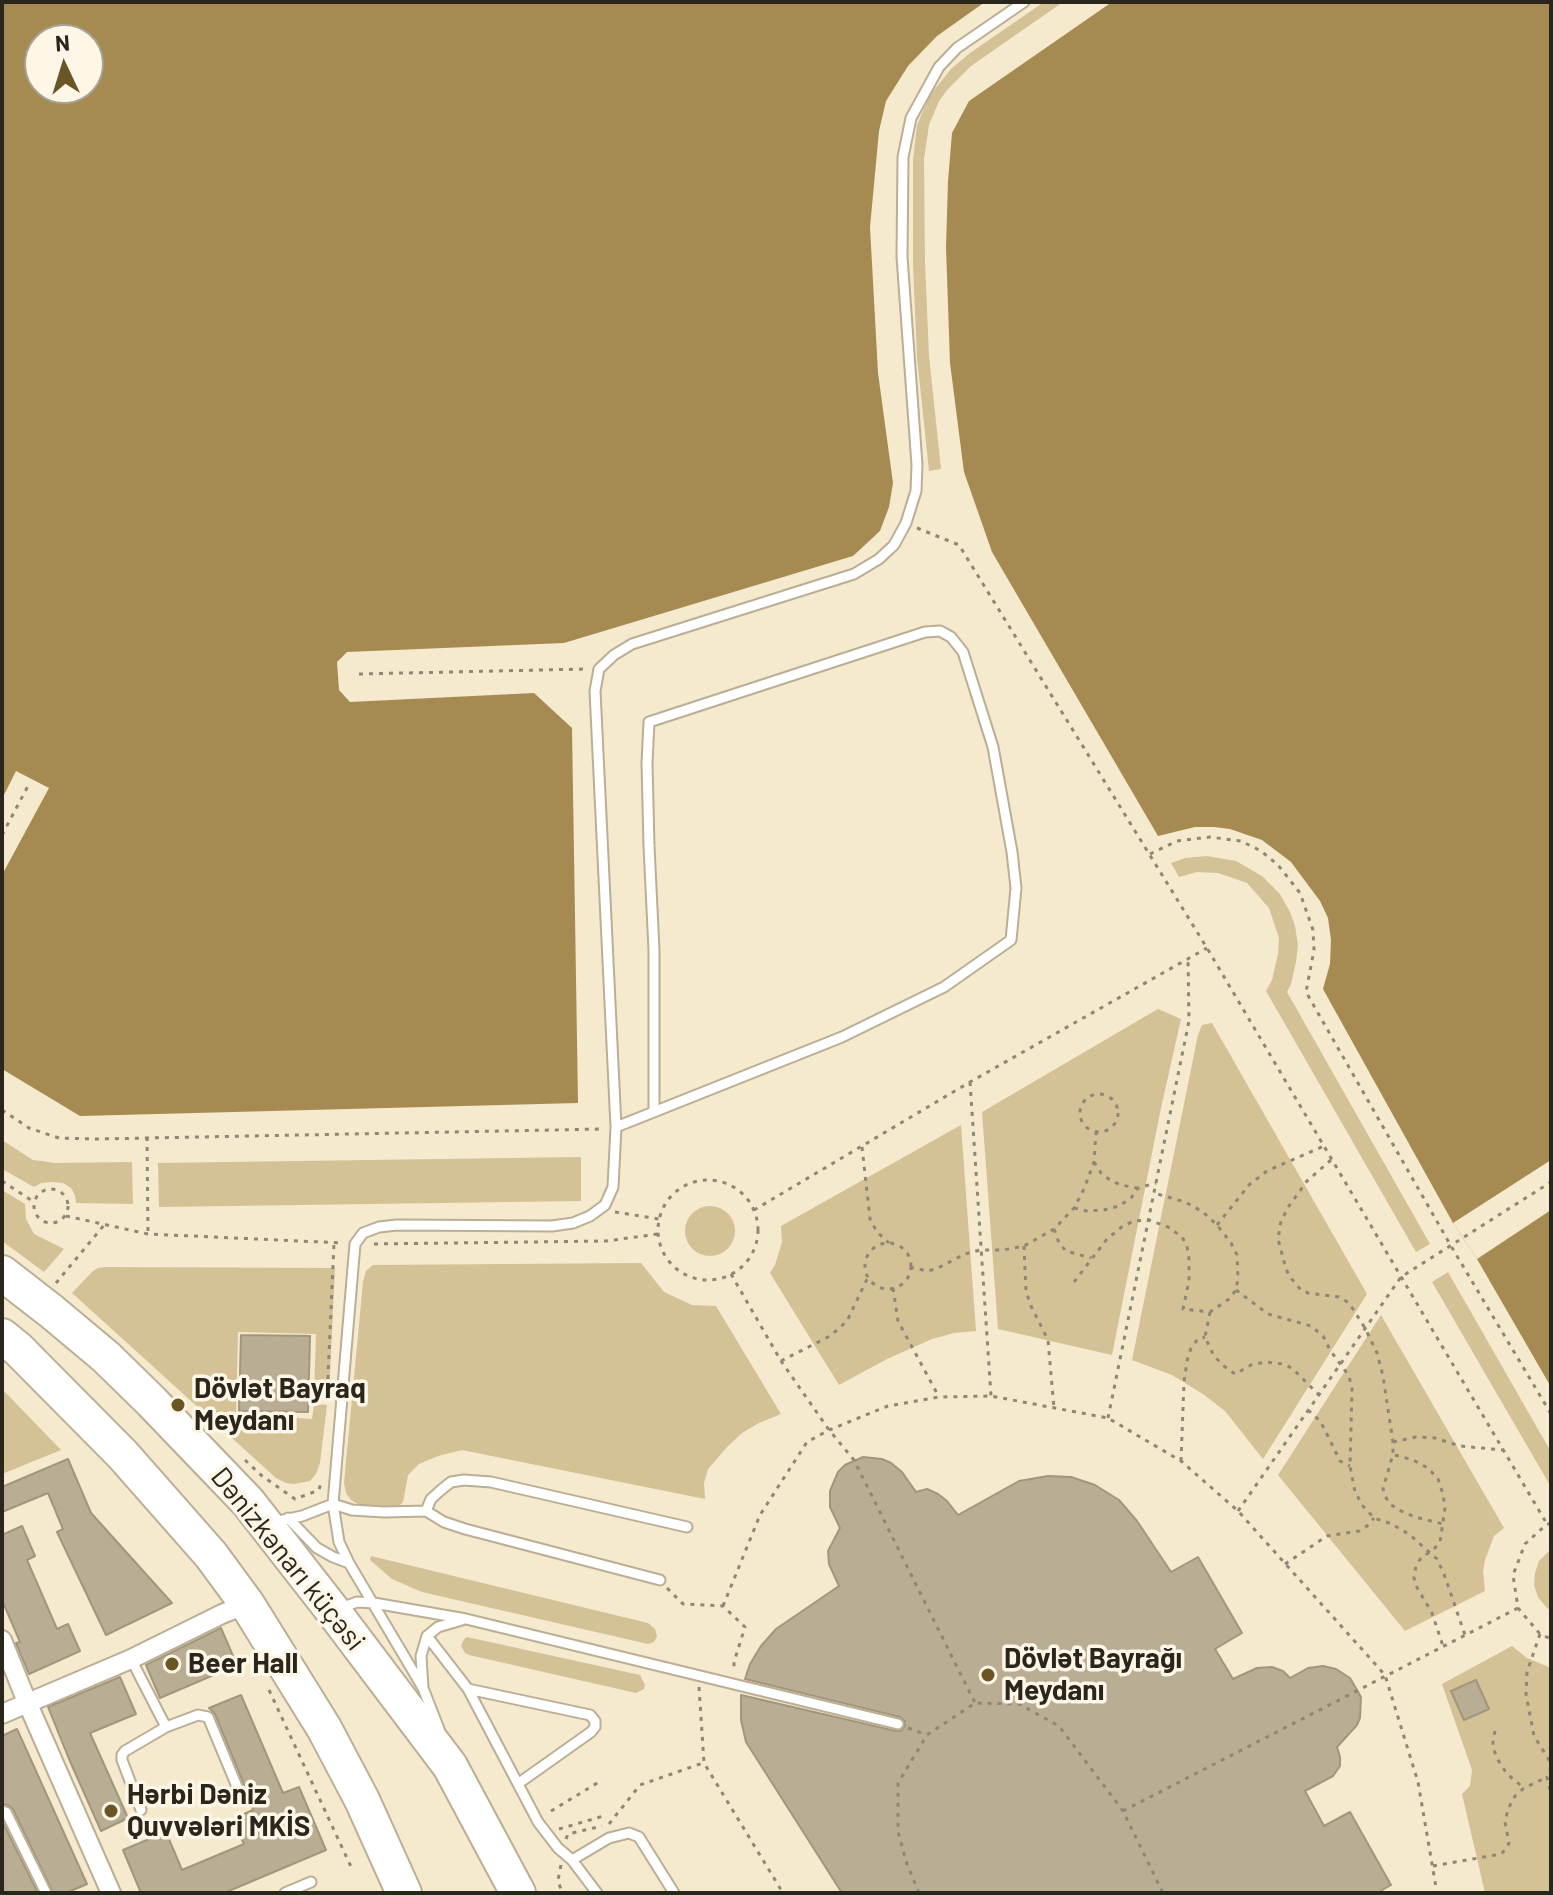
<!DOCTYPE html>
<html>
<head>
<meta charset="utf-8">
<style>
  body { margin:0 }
  #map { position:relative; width:1553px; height:1895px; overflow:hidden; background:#f5e9ce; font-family:Barlow,sans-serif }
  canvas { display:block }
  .frame { position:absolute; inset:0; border:4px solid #2a261c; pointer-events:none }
  .north { position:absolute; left:24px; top:24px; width:80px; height:80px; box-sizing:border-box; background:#fef6e6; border:2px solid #a9a395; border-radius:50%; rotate:356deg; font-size:22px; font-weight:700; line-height:32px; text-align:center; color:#2a261c }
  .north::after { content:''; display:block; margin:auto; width:28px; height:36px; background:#6a5524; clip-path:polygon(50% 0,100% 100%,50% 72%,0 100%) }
</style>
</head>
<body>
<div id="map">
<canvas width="1553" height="1895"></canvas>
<div class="frame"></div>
<div class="north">N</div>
</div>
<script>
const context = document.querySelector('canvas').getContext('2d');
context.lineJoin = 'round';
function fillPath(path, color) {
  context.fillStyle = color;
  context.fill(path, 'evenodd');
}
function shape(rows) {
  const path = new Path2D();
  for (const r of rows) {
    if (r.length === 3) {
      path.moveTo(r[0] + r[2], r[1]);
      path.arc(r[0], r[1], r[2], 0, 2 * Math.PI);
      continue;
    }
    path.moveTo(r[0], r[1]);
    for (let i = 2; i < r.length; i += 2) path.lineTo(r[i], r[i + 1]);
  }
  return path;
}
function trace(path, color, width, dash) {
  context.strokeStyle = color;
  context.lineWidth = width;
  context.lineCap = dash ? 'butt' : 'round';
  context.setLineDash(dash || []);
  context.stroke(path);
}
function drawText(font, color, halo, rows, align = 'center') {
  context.font = font + ' Barlow,sans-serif';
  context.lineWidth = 7;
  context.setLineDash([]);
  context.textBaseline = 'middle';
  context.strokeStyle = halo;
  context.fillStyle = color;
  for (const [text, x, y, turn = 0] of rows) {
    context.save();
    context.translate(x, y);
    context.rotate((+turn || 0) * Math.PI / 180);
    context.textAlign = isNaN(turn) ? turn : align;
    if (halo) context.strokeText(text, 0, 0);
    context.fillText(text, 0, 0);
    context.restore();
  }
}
fillPath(shape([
  [1044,2,1063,2,971,66,947,90,939,101,929,125,924,159,925,263,929,356,941,469,929,471,917,357,913,265,913,160,917,125,930,95,951,69,970,53],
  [1207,856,1236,861,1262,876,1280,894,1290,912,1295,926,1298,945,1296,962,1291,984,1287,992,1430,1244,1416,1252,1266,991,1272,980,1278,954,1279,938,1269,908,1247,883,1218,873,1197,872,1179,877,1171,863,1185,858],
  [1158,1009,1181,1019,1161,1108,1112,1355,998,1329,982,1112],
  [1212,1023,1367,1294,1263,1459,1225,1411,1203,1394,1172,1375,1132,1360,1198,1035,1202,1025],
  [961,1125,976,1331,954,1333,932,1339,887,1359,839,1385,770,1273,775,1265,782,1242,781,1226],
  [2,1140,33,1160,42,1161,54,1163,132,1162,133,1204,76,1203,75,1195,71,1188,63,1183,52,1182,41,1183,34,1187,2,1169],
  [581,1157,581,1201,159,1207,158,1163],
  [2,1190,25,1204,26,1219,34,1234,64,1249,44,1272,2,1241],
  [710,1231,25],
  [641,1263,664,1292,692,1305,716,1306,781,1414,759,1423,742,1433,728,1446,708,1469,704,1483,705,1499,462,1450,438,1456,419,1464,408,1475,403,1502,398,1507,374,1506,358,1504,351,1500,346,1493,344,1483,363,1282,366,1271,373,1265],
  [105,1267,335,1268,329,1395,314,1394,316,1334,238,1332,236,1414,312,1419,314,1404,327,1405,320,1463,316,1474,310,1481,294,1484,286,1483,276,1478,72,1293,93,1271,98,1268],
  [1448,1272,1551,1452,1551,1487,1432,1282],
  [1381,1315,1504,1528,1494,1536,1485,1560,1483,1571,1485,1591,1405,1631,1278,1475],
  [5,1392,61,1450,2,1474,2,1395],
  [1551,1549,1551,1611,1546,1607,1538,1597,1534,1585,1535,1573,1539,1561],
  [371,1556,648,1623,655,1629,657,1636,654,1642,648,1644,422,1592,392,1579,370,1560],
  [467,1637,640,1675,645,1685,644,1689,636,1693,469,1655,465,1653,461,1646,464,1639],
  [1512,1646,1527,1658,1551,1668,1551,1893,1485,1893,1462,1794,1470,1786,1472,1770,1442,1684]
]), '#d4c195');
fillPath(shape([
  [2,2,985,2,937,36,908,66,886,101,879,131,870,227,878,373,893,483,889,507,880,531,853,556,564,643,347,652,337,662,339,690,350,702,534,693,572,728,578,1103,80,1116,2,1069],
  [40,40,88,40,88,88,40,88],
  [1112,2,1551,2,1551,1387,1477,1259,1453,1223,1323,989,1330,964,1331,940,1328,918,1320,901,1291,862,1262,840,1230,829,1214,827,1195,827,1158,836,992,552,964,472,950,363,946,247,948,181,952,133,969,101]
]), '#a58b51');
fillPath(shape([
  [16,771,49,788,2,875,2,799],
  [1551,1160,1551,1210,1477,1259,1453,1223]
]), '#f5e9ce');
const building = shape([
  [241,1335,310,1336,308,1412,239,1411,241,1335],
  [863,1457,882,1459,891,1463,902,1472,916,1492,927,1489,938,1494,947,1501,958,1515,1019,1481,1048,1476,1071,1477,1095,1485,1119,1500,1137,1521,1171,1572,1198,1557,1242,1633,1215,1649,1233,1679,1257,1668,1272,1667,1283,1671,1290,1678,1308,1668,1323,1666,1336,1669,1350,1678,1361,1697,1360,1718,1357,1725,1337,1747,1340,1757,1340,1766,1333,1776,1305,1791,1324,1826,1350,1812,1391,1885,1377,1893,842,1893,746,1742,741,1720,741,1695,896,1731,901,1731,905,1726,905,1721,900,1717,745,1679,750,1664,761,1646,776,1629,839,1586,829,1564,828,1551,840,1528,830,1507,830,1491,838,1472,845,1465,863,1457],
  [68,1459,91,1513,172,1603,106,1635,57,1532,63,1529,48,1493,2,1512,2,1487,68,1459],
  [22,1526,35,1556,27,1560,57,1629,68,1624,80,1651,29,1674,16,1643,20,1642,2,1600,2,1535,22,1526],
  [221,1628,237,1665,160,1698,146,1665,221,1628],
  [120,1677,136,1714,90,1733,128,1818,101,1831,69,1759,48,1707,120,1677],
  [1476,1680,1489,1709,1464,1720,1451,1691,1476,1680],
  [241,1695,283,1793,299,1787,326,1850,224,1893,141,1893,123,1850,166,1832,182,1870,244,1844,233,1819,253,1810,250,1799,215,1714,209,1708,241,1695],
  [17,1729,87,1884,66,1893,53,1893,13,1809,8,1805,2,1804,2,1736,17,1729],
  [2,1821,38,1893,2,1893,2,1821]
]);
fillPath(building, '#b9ae94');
trace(building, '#a2967d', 2);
const lane = shape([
  [616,1127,595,691,599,669,614,655,632,644,854,574,879,559,894,545,906,523,916,491,917,465,902,257,903,157,911,118,939,67,957,48,1024,2],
  [426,1511,431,1499,441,1490,451,1482,464,1480,491,1482,687,1527],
  [288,1518,317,1548,333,1557,349,1563,423,1688],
  [274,1522,302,1516,333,1504,352,1510,384,1512,426,1511,444,1522,465,1529,660,1580],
  [349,1563,339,1542,333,1504,355,1244,363,1233,379,1227,397,1225,552,1226,573,1223,590,1216,605,1205,613,1187,616,1127,842,1037,944,987,1011,940,1016,888,1012,852,993,747,963,652,951,637,940,631,925,632,649,722,647,763,649,846,654,950,654,1111],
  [341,1608,357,1602,374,1603,466,1619,898,1724],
  [427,1636,468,1689,538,1822,558,1848,572,1860,597,1893],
  [131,1659,166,1727],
  [468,1689,590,1715,595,1721,595,1727,591,1732,519,1783],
  [439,1729,423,1688,421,1656,427,1636,438,1627,462,1620],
  [141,1810,122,1760,122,1755,125,1751,166,1727,198,1715,208,1717,243,1801],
  [2,1811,6,1812,46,1893],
  [572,1860,609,1838,629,1833,639,1837,674,1893],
  [285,1893,311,1882]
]);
const street = shape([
  [2,1640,27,1702,111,1893],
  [2,1714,131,1659,222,1614,247,1604]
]);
const highway = shape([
  [2,1273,51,1311,106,1357,151,1401,248,1502,333,1611,450,1766,518,1893],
  [2,1336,18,1349,123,1455,211,1555,247,1604,324,1728,362,1800,404,1893]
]);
trace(lane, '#baae95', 13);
trace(street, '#baae95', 22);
trace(highway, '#baae95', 38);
trace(shape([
  [917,528,959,545,1207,948,1547,1524],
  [359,674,587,669],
  [2,835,28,786],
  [1150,854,1177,841,1210,837,1241,841,1261,851,1278,865,1300,893,1313,930,1314,950,1306,992,1451,1246,1551,1414],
  [970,1082,991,1396],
  [1099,1113,19],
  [2,1110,29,1128,59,1138,98,1139,603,1129],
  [147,1137,148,1234],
  [862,1147,870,1219,877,1232,889,1243],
  [1331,1160,1307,1181,1289,1206,1281,1221,1278,1239,1286,1269,1290,1277,1301,1290,1308,1293,1339,1297,1346,1301,1351,1306,1365,1328,1377,1353,1383,1376,1393,1442,1393,1454,1383,1489,1385,1496,1390,1504,1399,1510,1415,1517,1443,1524],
  [1094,1162,1101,1173,1110,1180,1121,1185,1137,1188],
  [708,1230,50],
  [2,1181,34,1202],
  [51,1206,17],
  [1074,1208,1087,1211,1104,1210,1119,1206,1131,1198,1138,1188,1156,1183],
  [754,1210,970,1082,1207,948],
  [615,1212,659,1219],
  [66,1216,148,1234,343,1243],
  [1217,1225,1249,1185,1267,1171,1324,1146],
  [1054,1229,1059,1243,1066,1251,1091,1258],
  [888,1266,23],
  [374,1244,606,1241,658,1234],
  [1024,1246,1026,1291,1031,1306,1048,1340,1054,1408],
  [910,1267,927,1271,936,1269,965,1254,980,1250,1003,1250,1024,1246,1054,1229,1074,1208,1084,1189,1094,1162,1096,1132],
  [731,1274,781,1361,829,1430,854,1460,975,1703],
  [1074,1282,1107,1239,1123,1226,1134,1221,1149,1220,1168,1227,1182,1237,1187,1246,1189,1259,1189,1281,1183,1309,1210,1312,1229,1299,1236,1290,1238,1278,1237,1255,1231,1243,1217,1225,1203,1212,1185,1202,1154,1193],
  [56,1283,105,1224],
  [893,1288,898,1321,939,1397],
  [1236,1290,1268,1314,1311,1326,1323,1336,1330,1350,1349,1376,1352,1389,1350,1466,1355,1492,1363,1506,1374,1518,1392,1524,1410,1535,1437,1559,1444,1574,1465,1635],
  [1210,1312,1205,1337,1214,1356,1224,1366,1235,1374,1251,1365,1266,1362,1283,1364,1292,1368,1318,1394],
  [781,1361,828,1337,840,1328,848,1319,867,1279],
  [327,1399,334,1243],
  [1308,1410,1319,1420,1324,1428,1340,1461,1350,1466],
  [1108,1418,1189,1021,1188,958],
  [1393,1442,1416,1437,1435,1438,1460,1446,1503,1450],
  [1395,1455,1413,1460,1428,1468,1438,1479,1443,1494,1445,1508,1440,1542,1434,1549,1421,1558,1416,1566,1414,1577,1415,1584,1432,1613,1443,1646],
  [245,1460,262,1476,295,1499,319,1490,321,1482],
  [1181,1461,1184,1382,1187,1361,1191,1348,1198,1339,1205,1337],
  [1238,1511,1401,1277,1551,1182],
  [1551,1524,1547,1524,1525,1544,1513,1575,1518,1608,1540,1634,1551,1639],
  [1285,1564,1327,1536,1359,1531,1367,1526,1374,1518],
  [667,1588,683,1604,723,1606,745,1627,734,1662,734,1672],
  [723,1606,760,1515,807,1442,829,1430,888,1406,939,1397,991,1396,1108,1418,1181,1461,1238,1511,1385,1675,1418,1782,1437,1893],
  [1540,1634,1527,1672,1526,1694,1534,1736,1551,1763],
  [699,1687,704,1763,783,1893],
  [269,1690,353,1871],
  [908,1728,927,1735],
  [1495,1731,1493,1739,1493,1748,1498,1760,1507,1774,1524,1788],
  [1551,1767,1547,1777,1551,1794],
  [551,1811,599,1782],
  [1123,1811,1518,1608],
  [609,1824,640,1785,703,1763],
  [559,1829,607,1815],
  [566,1839,568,1834,602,1826],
  [561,1865,558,1880,562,1893],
  [1433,1866,1501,1854,1506,1849,1509,1843,1505,1822,1508,1809,1515,1796,1524,1788,1547,1777],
  [919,1893,907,1864,898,1832,898,1783,927,1735,975,1703,1019,1704,1059,1726,1123,1811,1163,1893]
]), '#8f8775', 3, [4, 6]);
trace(lane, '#fff', 9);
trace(street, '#fff', 18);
trace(highway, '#fff', 34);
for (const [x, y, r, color] of [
  [178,1405,8,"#6a5524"],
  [172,1664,8,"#6a5524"],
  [988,1675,8,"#6a5524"],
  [111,1811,8,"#6a5524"]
]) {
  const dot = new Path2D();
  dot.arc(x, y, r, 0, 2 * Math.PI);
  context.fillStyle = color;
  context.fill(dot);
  trace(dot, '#fef6e6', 3);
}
drawText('bold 28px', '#2a261c', '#fef6e6', [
  ["Dövlət Bayraq",194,1389],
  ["Meydanı",194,1421],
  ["Dövlət Bayrağı",1004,1659],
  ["Meydanı",1004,1691],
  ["Beer Hall",188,1664],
  ["Hərbi Dəniz",127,1795],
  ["Quvvələri MKİS",127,1827]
], 'left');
drawText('28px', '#2a261c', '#fef6e6', [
  ["Dənizkənarı küçəsi",288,1559,51]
]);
</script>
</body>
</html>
